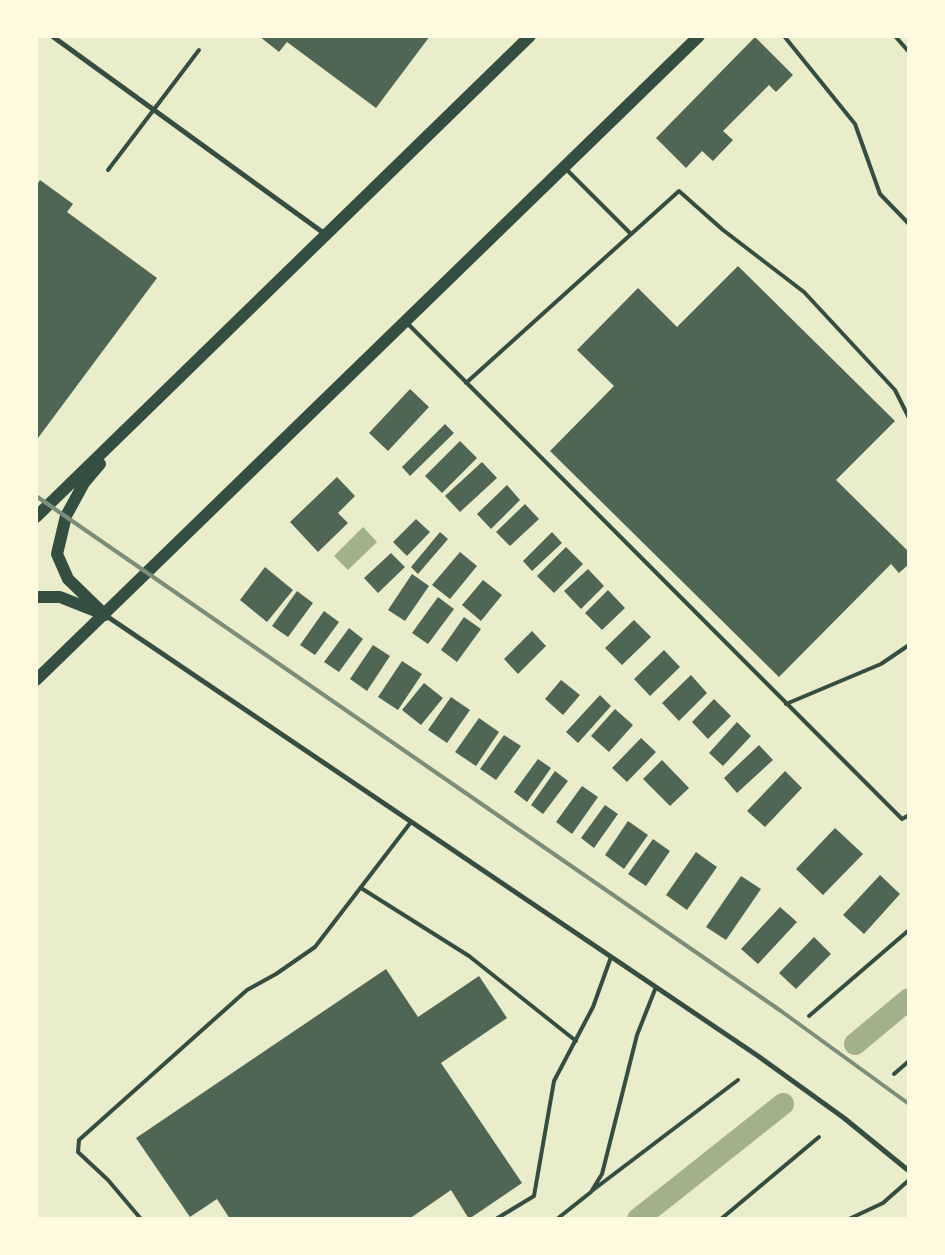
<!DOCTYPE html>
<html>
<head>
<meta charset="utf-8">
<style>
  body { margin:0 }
  #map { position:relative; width:945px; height:1255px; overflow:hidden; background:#e9edc9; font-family:"PT Sans",sans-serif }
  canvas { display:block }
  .frame { position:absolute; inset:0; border:38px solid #fefae0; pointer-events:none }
</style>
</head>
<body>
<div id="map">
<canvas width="945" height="1255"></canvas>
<div class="frame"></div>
</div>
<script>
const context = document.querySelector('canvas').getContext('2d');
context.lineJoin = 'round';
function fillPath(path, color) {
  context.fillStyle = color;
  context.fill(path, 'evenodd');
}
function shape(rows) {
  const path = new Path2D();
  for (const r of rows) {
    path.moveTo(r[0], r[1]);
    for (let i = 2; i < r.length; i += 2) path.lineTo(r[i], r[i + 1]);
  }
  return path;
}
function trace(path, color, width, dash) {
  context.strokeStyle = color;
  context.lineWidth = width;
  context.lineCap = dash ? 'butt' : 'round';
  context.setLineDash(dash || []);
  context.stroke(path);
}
fillPath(shape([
  [363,527,377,542,348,570,334,556]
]), '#a3b18a');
trace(shape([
  [855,1044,909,999],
  [638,1219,783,1104]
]), '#a3b18a', 22);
fillPath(shape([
  [259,36,430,36,376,108,287,42,279,52],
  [755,37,793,75,776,92,769,85,723,131,733,140,713,161,702,151,686,168,656,138],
  [40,180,73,204,67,212,157,278,38,438,36,436,36,186],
  [738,266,895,421,836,480,909,552,909,564,899,573,891,564,779,677,550,451,614,386,577,350,638,288,677,327],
  [410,389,429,407,388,451,369,433],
  [445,424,454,433,410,476,402,467],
  [460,441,477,458,442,493,425,476],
  [482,462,497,478,460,512,445,496],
  [337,477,355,496,338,513,348,523,318,552,290,522],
  [507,485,520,500,491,529,477,514],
  [525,504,539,519,510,546,496,532],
  [416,519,430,532,407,556,393,542],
  [440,532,448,539,418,574,411,567],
  [552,532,562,543,532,571,523,561],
  [566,547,583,564,554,593,537,576],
  [460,552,477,566,450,599,432,585],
  [391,553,405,567,378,593,364,578],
  [265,567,293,590,267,622,240,600],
  [588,569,604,586,581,609,564,591],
  [412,574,429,586,405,621,388,610],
  [483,580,502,595,481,621,462,605],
  [608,590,625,608,602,630,585,613],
  [297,591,313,603,288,637,272,626],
  [438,597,454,609,428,644,412,633],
  [324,611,339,622,315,655,300,645],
  [464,617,481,629,457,662,441,650],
  [634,620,651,637,622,665,605,648],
  [349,628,363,639,339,672,324,662],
  [532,631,546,646,518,674,504,659],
  [373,645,390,656,367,691,350,679],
  [664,650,680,667,650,696,634,679],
  [402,661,422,674,398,710,378,697],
  [691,675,707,693,679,721,662,703],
  [561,680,580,695,563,715,545,699],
  [424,683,443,698,421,725,402,710],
  [600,695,611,706,578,743,566,732],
  [451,697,470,710,447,743,428,730],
  [714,699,731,716,708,739,692,722],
  [615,709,633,725,609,752,591,736],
  [479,718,499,732,476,766,455,752],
  [737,722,751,736,723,766,709,753],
  [504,735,521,746,496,780,480,769],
  [641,738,656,752,627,782,612,768],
  [759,745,773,760,737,793,724,778],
  [538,759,551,768,527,802,514,792],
  [662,760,689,788,670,806,643,779],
  [555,771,568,781,543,814,531,805],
  [785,771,802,788,765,827,747,811],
  [582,786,598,797,572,834,556,822],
  [605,805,618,814,594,848,581,838],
  [628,821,648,835,624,869,605,855],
  [835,828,863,854,823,895,796,869],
  [653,839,670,851,646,886,628,874],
  [696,852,717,867,687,910,666,895],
  [880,875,900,894,864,934,843,915],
  [741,876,761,889,726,940,706,927],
  [780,907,797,922,758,964,741,949],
  [814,937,831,954,796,989,779,973],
  [386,969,418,1017,479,976,507,1018,441,1063,522,1183,469,1219,451,1190,409,1219,230,1219,217,1199,190,1217,136,1138]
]), '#4f6655');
trace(shape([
  [784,36,855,124,880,194,909,224],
  [895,36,909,52],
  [566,169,631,234],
  [108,170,199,50],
  [407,323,902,819,909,815],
  [466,383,679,191,723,230,804,292,895,390,909,418],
  [786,704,881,664,909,645],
  [361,888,469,956,576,1041],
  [809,1016,909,930],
  [894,1074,909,1061],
  [593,1190,738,1080],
  [141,1219,108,1180,78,1152,79,1140,247,990,276,974,315,947,411,822],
  [496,1219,534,1196,554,1081,593,1007,611,957],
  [557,1219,591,1192,602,1174,637,1035,656,987],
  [721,1219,819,1137],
  [849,1219,883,1203,909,1180]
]), '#344e41', 4);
trace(shape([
  [52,36,325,234],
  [105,615,758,1056,844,1118,909,1171]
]), '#344e41', 5);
trace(shape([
  [100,464,84,483,66,516,57,554,68,579,105,615],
  [36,517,530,36],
  [36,597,60,597,98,612],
  [36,680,699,36]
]), '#344e41', 12);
trace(shape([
  [36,496,781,1011,909,1104]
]), '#7c8e77', 4);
</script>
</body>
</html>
